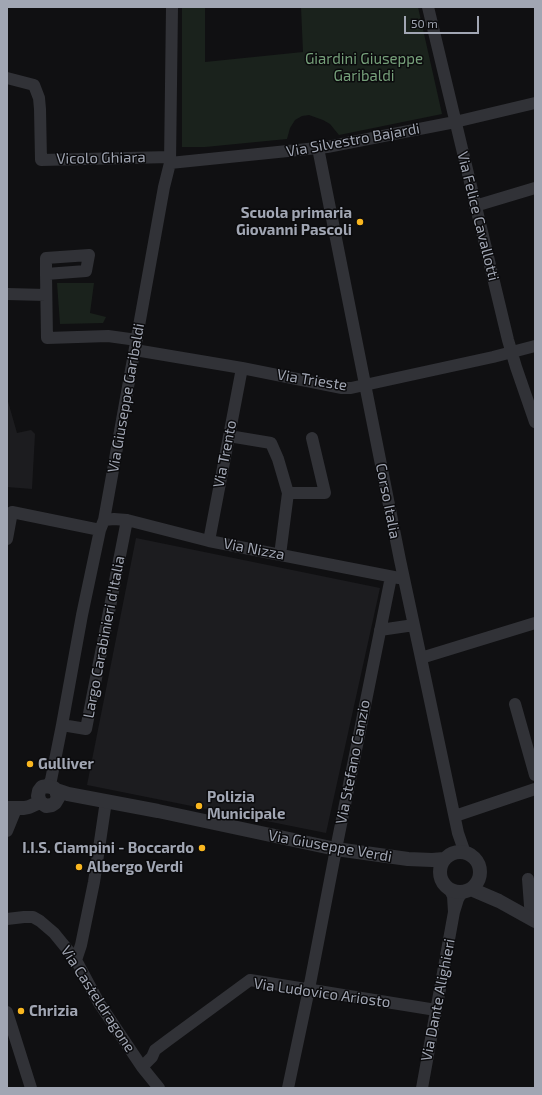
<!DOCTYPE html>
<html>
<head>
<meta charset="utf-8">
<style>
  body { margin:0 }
  #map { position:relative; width:542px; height:1095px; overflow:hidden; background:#101012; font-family:"Exo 2",sans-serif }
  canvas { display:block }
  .frame { position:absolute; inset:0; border:8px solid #a1a6b3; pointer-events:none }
  .scale { position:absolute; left:404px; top:16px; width:75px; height:18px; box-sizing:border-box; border:2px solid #a1a6b3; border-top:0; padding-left:5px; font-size:12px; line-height:14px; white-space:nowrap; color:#a1a6b3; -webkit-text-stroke:3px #0b0b0d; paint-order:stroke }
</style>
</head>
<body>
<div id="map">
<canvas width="542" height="1095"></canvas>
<div class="frame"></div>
<div class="scale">50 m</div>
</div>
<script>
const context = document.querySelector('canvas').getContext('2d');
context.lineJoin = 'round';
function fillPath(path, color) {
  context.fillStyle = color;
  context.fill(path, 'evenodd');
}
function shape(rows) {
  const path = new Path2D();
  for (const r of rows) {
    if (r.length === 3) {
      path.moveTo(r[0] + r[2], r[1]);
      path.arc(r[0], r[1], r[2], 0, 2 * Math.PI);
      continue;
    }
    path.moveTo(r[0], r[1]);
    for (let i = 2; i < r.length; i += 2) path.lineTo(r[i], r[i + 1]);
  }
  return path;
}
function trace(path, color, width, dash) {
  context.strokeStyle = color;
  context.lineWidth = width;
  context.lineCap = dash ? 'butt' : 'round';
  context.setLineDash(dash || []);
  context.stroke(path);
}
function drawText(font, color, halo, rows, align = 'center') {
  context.font = font + ' "Exo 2",sans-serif';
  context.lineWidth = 3;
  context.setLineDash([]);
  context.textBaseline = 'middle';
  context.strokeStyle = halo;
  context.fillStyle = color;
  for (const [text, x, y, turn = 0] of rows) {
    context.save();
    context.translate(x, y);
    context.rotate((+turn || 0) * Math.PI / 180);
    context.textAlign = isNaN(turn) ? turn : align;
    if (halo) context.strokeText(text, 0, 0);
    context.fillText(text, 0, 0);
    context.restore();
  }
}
fillPath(shape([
  [7,398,17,433,31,430,35,434,32,489,7,487],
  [136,538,380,588,326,833,87,785]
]), '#1c1c1f');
fillPath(shape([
  [182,7,205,7,205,62,303,52,301,7,418,7,442,114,339,135,330,124,323,120,309,115,302,116,295,120,290,128,287,139,205,147,182,147],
  [57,283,94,283,90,313,106,317,103,323,60,324]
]), '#1a221c');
trace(shape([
  [428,7,508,340,516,367,535,422],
  [7,78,34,85,39,98,40,109,41,160,170,157],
  [318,148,400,560,421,658,458,833,465,853],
  [170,163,327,147,455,122,535,103],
  [475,206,535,188],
  [46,274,86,271,89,255,46,258,46,274,47,338,108,336,137,340],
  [7,294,46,295],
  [135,350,242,368,342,388,351,388,493,357,535,346],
  [229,436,271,443,278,459,288,493,325,493,312,438],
  [104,520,114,519,127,520,209,541,399,578],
  [7,539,12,512,100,530],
  [209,541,242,368],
  [280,555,288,493],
  [380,630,414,625],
  [421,658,535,623],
  [515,704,535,775],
  [62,725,86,729,127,520],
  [48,786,51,780,62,725,82,615,100,530,104,520,164,187,170,163,172,7],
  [455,816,535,789],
  [7,831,16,809],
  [528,879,531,919],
  [450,890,453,896,454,912,458,899,462,892],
  [7,919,24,917,33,917,40,921,54,933,76,960,99,1003,142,1067,159,1088],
  [76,960,81,945,94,882,106,801],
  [7,1012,31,1088],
  [142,1067,152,1057,155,1050,167,1041,250,980,436,1010],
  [288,1088,309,989,336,849,391,577],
  [422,1088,454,912]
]), '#313237', 12);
trace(shape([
  [56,790,58,798,55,803,52,805,46,806,40,802,38,796,39,791,42,787,48,786,54,788,56,790,68,794,158,811,336,849,408,859,432,860,444,859],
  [7,808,24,808,29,807,40,802],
  [460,872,20],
  [471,889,499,901,535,921]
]), '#313237', 14);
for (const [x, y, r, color] of [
  [360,222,4,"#fab720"],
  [30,764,4,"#fab720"],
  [199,806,4,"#fab720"],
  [202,848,4,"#fab720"],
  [79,867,4,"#fab720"],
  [21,1011,4,"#fab720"]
]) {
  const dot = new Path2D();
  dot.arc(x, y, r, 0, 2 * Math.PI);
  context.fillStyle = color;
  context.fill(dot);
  trace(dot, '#0b0b0d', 1.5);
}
drawText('15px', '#76a07a', '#0b0b0d', [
  ["Giardini Giuseppe",364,59],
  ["Garibaldi",364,76]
]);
drawText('15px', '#a1a6b3', '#0b0b0d', [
  ["Via Silvestro Bajardi",353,140,-10],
  ["Vicolo Ghiara",101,158,-1],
  ["Via Felice Cavallotti",478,216,76],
  ["Via Trieste",312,380,9],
  ["Via Giuseppe Garibaldi",126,398,-80],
  ["Via Trento",225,454,-79],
  ["Corso Italia",388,501,79],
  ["Via Nizza",254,549,11],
  ["Largo Carabinieri d'Italia",104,637,-79],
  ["Via Stefano Canzio",353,762,-79],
  ["Via Giuseppe Verdi",330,846,10],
  ["Via Ludovico Ariosto",322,993,8],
  ["Via Casteldragone",98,999,57],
  ["Via Dante Alighieri",438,1000,-79]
]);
drawText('bold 15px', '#a1a6b3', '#0b0b0d', [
  ["Scuola primaria",352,213,"right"],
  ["Giovanni Pascoli",352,230,"right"],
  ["Gulliver",38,764],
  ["Polizia",207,797],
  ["Municipale",207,814],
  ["I.I.S. Ciampini - Boccardo",194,848,"right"],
  ["Albergo Verdi",87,867],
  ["Chrizia",29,1011]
], 'left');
</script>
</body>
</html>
